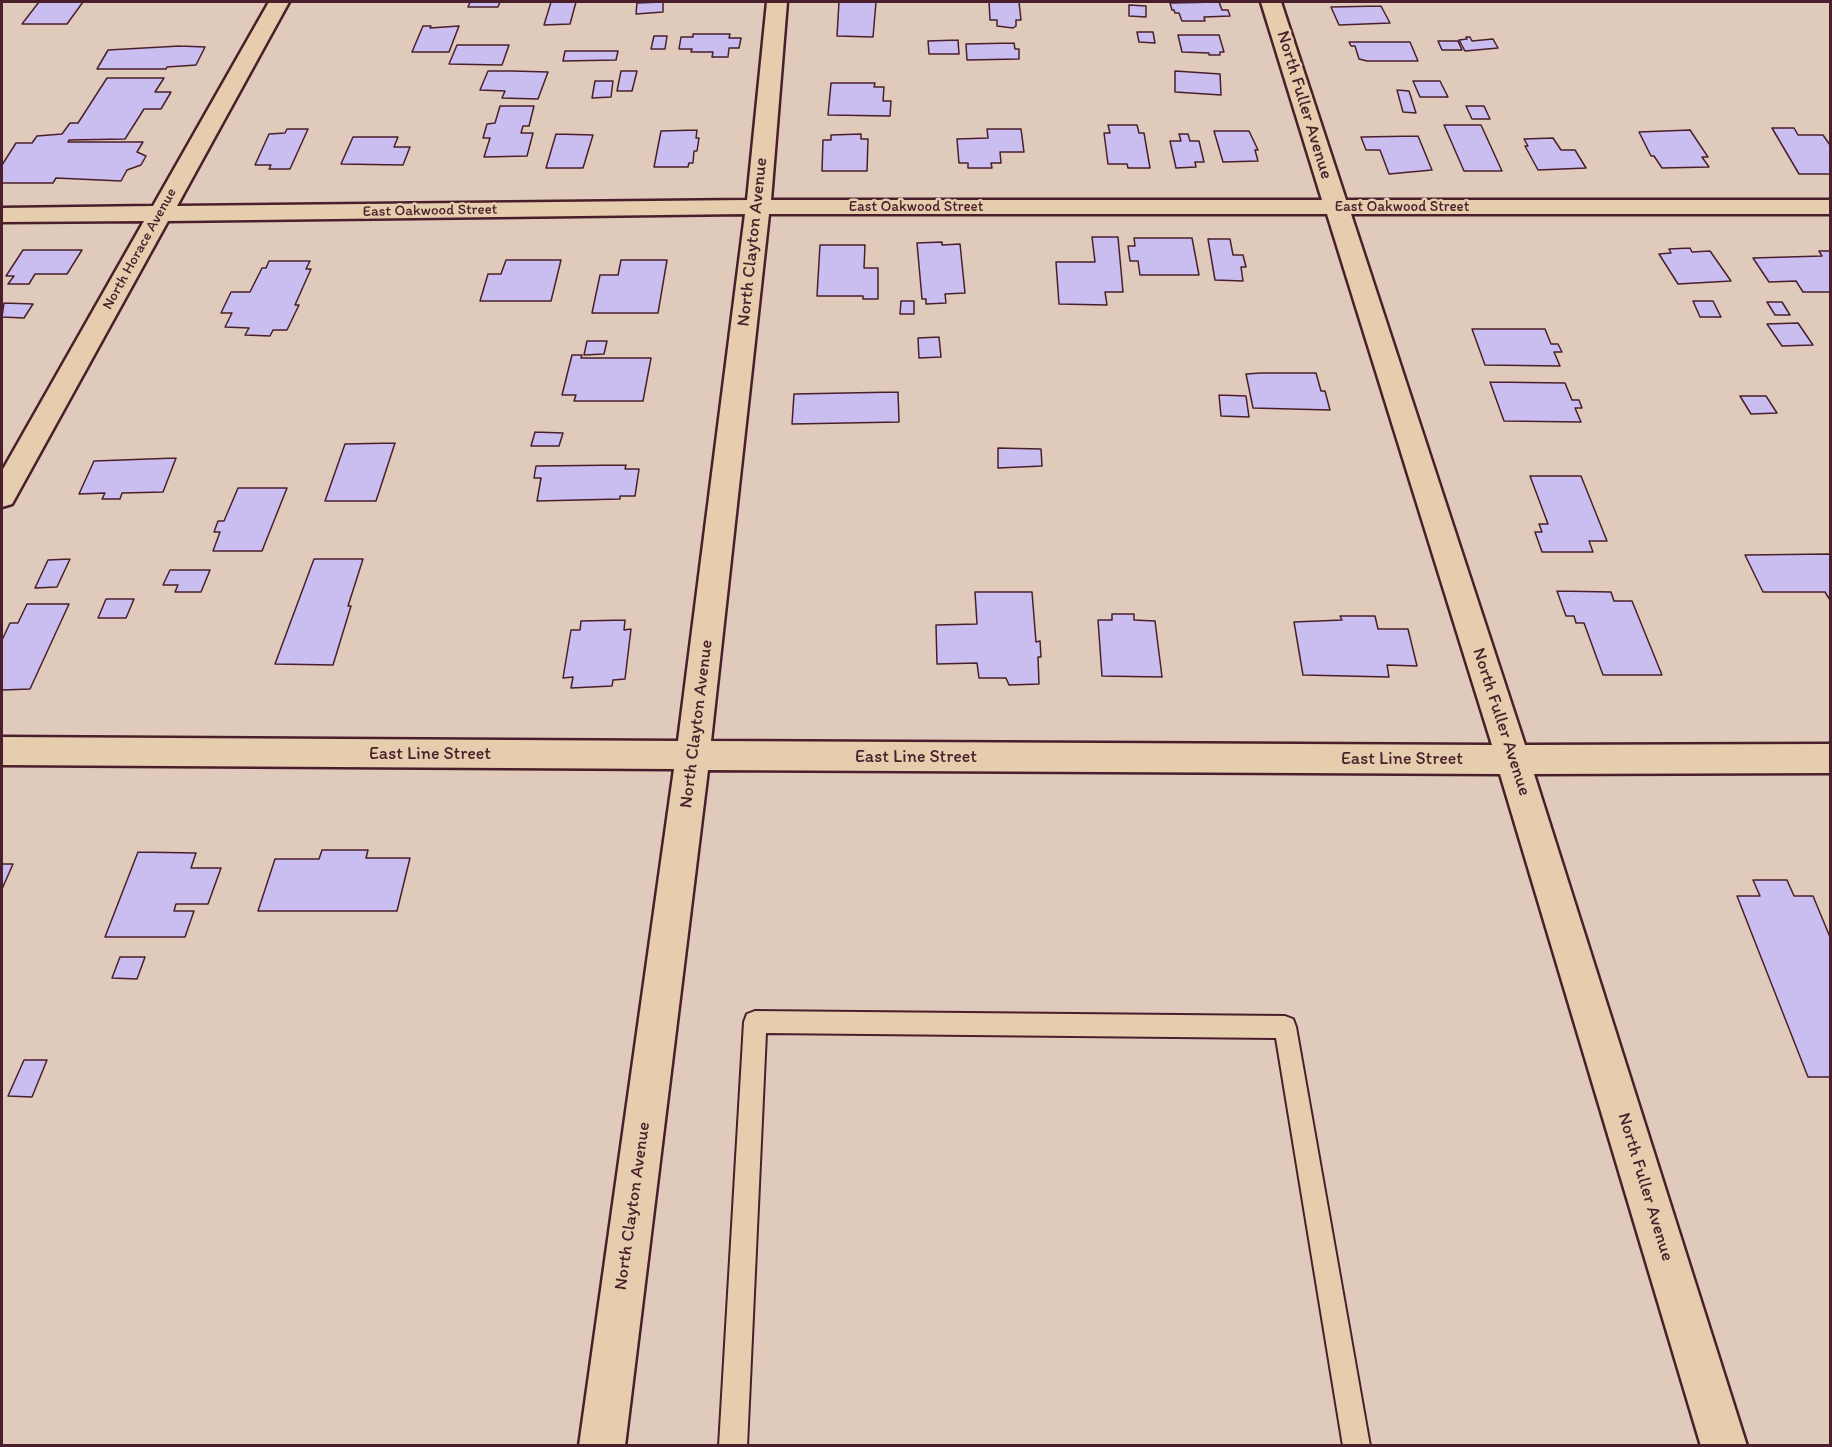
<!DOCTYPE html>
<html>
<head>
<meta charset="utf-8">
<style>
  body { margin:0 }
  #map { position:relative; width:1832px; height:1447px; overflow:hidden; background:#e0cabb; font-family:Itim,sans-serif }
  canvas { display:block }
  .frame { position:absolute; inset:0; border:3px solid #4a1f2b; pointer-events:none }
</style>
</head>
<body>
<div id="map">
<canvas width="1832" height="1447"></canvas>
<div class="frame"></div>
</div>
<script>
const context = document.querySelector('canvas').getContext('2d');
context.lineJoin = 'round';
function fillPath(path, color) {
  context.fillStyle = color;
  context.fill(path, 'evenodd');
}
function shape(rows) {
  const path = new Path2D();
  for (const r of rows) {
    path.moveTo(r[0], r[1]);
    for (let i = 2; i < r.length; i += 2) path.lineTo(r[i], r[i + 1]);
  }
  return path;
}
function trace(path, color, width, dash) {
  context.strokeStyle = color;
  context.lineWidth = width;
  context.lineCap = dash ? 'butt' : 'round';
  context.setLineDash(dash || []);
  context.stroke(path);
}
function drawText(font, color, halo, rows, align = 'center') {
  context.font = font + ' Itim,sans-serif';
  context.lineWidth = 5;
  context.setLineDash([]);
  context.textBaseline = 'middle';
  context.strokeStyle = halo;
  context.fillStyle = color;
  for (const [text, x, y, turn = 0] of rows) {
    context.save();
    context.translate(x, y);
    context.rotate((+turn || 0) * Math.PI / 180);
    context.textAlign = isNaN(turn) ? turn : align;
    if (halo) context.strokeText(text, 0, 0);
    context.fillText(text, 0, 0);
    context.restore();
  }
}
const building = shape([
  [39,2,83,2,67,24,22,24,39,2],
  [470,2,500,2,498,7,468,7,470,2],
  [551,2,576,2,570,24,544,25,551,2],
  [663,2,663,12,636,14,637,3,663,2],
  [839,2,876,2,873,37,837,36,839,2],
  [989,2,1019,2,1021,20,1016,20,1016,26,1013,28,997,26,997,20,990,20,989,2],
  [1219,2,1222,10,1228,10,1230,16,1204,17,1205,21,1182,21,1179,13,1175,13,1174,10,1172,10,1170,3,1219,2],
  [1129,5,1146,6,1146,17,1129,16,1129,5],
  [1381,6,1390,23,1339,25,1331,7,1381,6],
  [423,26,431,26,430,28,459,26,449,52,412,52,423,26],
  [1137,32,1153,32,1155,43,1139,42,1137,32],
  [693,34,730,34,729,38,741,38,739,48,729,48,728,57,712,57,713,52,691,52,692,49,679,49,681,37,693,37,693,34],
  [1178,35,1219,35,1224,52,1220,52,1220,55,1209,55,1209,53,1182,52,1178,35],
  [654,36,667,36,665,49,651,49,654,36],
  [1466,37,1470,37,1472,41,1493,39,1498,48,1465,51,1459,40,1467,39,1466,37],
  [958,40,959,54,929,54,928,41,958,40],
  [1438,41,1458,41,1462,50,1442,50,1438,41],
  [1349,42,1410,42,1418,61,1367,61,1359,59,1355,46,1351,46,1349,42],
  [1014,43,1015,49,1019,49,1019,59,967,60,966,44,1014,43],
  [457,45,509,45,502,65,449,64,457,45],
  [180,46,205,47,196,65,167,67,166,69,97,69,108,50,180,46],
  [565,51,618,51,616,60,563,61,565,51],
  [488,71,512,71,548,72,538,99,502,98,505,91,480,90,488,71],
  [621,71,637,71,632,91,617,91,621,71],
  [1175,71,1220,74,1221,95,1175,92,1175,71],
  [107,78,164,78,155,92,171,92,161,109,144,109,125,139,69,140,68,142,143,142,137,152,146,156,141,165,127,170,121,181,56,178,53,183,2,183,2,165,16,143,32,143,37,136,62,134,70,123,78,123,107,78],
  [595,81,613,81,611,97,592,98,595,81],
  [1413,81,1440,81,1448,97,1420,97,1413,81],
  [831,83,875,83,874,87,884,87,883,101,891,101,890,116,828,115,831,83],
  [1397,90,1409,91,1416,113,1403,112,1397,90],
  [500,106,534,106,529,126,523,126,521,133,533,133,527,156,484,157,490,138,483,138,487,124,495,123,500,106],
  [1466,106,1484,106,1490,119,1472,119,1466,106],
  [1108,125,1137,125,1139,133,1144,133,1150,168,1128,168,1127,164,1108,164,1104,133,1110,133,1108,125],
  [1444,125,1481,125,1502,171,1464,171,1444,125],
  [1772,128,1794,128,1798,135,1823,135,1830,145,1830,174,1799,174,1772,128],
  [287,129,308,129,290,169,269,169,271,165,255,165,269,134,285,133,287,129],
  [987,129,1021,129,1024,152,1000,152,1001,163,991,163,992,168,968,168,968,163,959,163,957,139,988,138,987,129],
  [697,130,696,138,699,138,697,151,694,151,693,163,689,163,688,167,654,167,661,131,697,130],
  [1690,130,1708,157,1702,157,1709,167,1662,168,1654,156,1651,156,1639,132,1690,130],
  [1214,131,1249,131,1258,150,1255,150,1258,161,1223,162,1214,131],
  [556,134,593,135,583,168,546,168,556,134],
  [861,134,861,139,868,139,867,171,822,171,823,140,831,140,831,135,861,134],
  [1179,134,1188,134,1190,141,1199,141,1204,162,1195,162,1196,167,1176,168,1170,141,1181,141,1179,134],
  [1418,136,1432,170,1389,174,1380,150,1366,150,1361,137,1418,136],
  [353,137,398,137,394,147,410,147,403,165,341,164,353,137],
  [1553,138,1561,150,1575,150,1586,168,1538,170,1525,146,1528,146,1524,139,1553,138],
  [1092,237,1118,237,1123,292,1105,292,1107,305,1059,304,1056,262,1095,262,1092,237],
  [1134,238,1192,238,1199,275,1140,275,1138,261,1130,261,1128,246,1135,246,1134,238],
  [1208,239,1230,239,1233,255,1243,255,1246,267,1241,267,1243,281,1215,280,1208,239],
  [942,242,942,245,960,244,965,293,945,294,946,303,926,304,926,299,922,299,917,243,942,242],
  [820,245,865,245,864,268,878,268,878,299,863,299,863,296,817,296,820,245],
  [1690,248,1692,252,1710,251,1731,281,1678,284,1659,254,1671,253,1669,249,1690,248],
  [23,250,82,250,67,274,35,274,29,284,8,284,14,276,6,276,23,250],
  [1819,251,1830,251,1830,292,1803,292,1796,281,1769,282,1753,258,1822,256,1819,251],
  [506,260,561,260,551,301,480,301,488,274,501,274,506,260],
  [621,260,667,260,658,313,592,313,600,275,618,275,621,260],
  [269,261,310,261,306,269,311,269,295,305,299,305,287,330,273,330,270,336,245,335,249,328,225,327,232,313,221,313,231,292,250,292,262,268,266,268,269,261],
  [901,301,914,301,914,314,900,314,901,301],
  [1693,301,1713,301,1721,317,1700,317,1693,301],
  [1767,302,1782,302,1790,315,1775,315,1767,302],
  [4,303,33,304,24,318,2,317,4,303],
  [1798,323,1813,345,1782,346,1767,324,1798,323],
  [1472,329,1545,329,1551,344,1558,344,1562,352,1554,352,1560,366,1485,365,1472,329],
  [939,337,941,357,919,358,918,338,939,337],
  [587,341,607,341,604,354,584,355,587,341],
  [572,355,582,355,581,358,651,358,643,401,574,401,576,395,562,395,572,355],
  [1261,373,1316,373,1321,391,1325,391,1330,410,1253,408,1246,374,1261,373],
  [1490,382,1565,383,1572,400,1579,400,1582,408,1575,408,1581,422,1504,421,1490,382],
  [898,392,899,422,792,424,794,394,898,392],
  [1219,395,1246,396,1249,417,1221,416,1219,395],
  [1740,396,1766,396,1777,413,1751,414,1740,396],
  [535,432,563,433,559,446,531,446,535,432],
  [395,443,376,501,325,501,345,444,395,443],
  [998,448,1041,449,1042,466,998,468,998,448],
  [176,458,163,492,122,493,120,499,102,499,105,493,79,494,94,461,176,458],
  [626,465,625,469,639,469,635,496,620,496,620,499,537,501,541,478,534,478,536,466,626,465],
  [1530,476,1581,476,1607,541,1589,541,1593,552,1542,552,1535,532,1542,532,1539,524,1548,524,1530,476],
  [238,488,287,488,262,551,213,551,220,532,214,532,218,521,224,521,238,488],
  [1830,554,1830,600,1825,592,1763,592,1745,555,1830,554],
  [70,559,57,587,35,588,48,560,70,559],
  [314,559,363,559,348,606,351,606,333,665,275,664,314,559],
  [170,570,210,570,201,592,175,592,178,585,163,585,170,570],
  [1557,591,1611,592,1614,601,1632,601,1662,675,1603,675,1584,623,1576,623,1574,616,1566,616,1557,591],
  [975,592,1032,592,1036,642,1040,641,1041,657,1038,657,1039,684,1009,685,1006,678,979,678,977,663,937,664,936,625,977,624,975,592],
  [106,599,134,599,126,618,98,618,106,599],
  [27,604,69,604,30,689,2,690,2,640,10,623,18,623,27,604],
  [1112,614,1134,614,1134,620,1155,621,1162,677,1102,676,1098,620,1112,620,1112,614],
  [1340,616,1375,616,1378,629,1408,629,1417,666,1387,665,1389,677,1303,675,1294,622,1342,620,1340,616],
  [625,620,624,630,631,629,625,679,613,680,612,686,571,688,573,677,563,678,571,630,580,630,581,621,625,620],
  [322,850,368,850,366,858,410,858,397,911,258,911,275,859,319,859,322,850],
  [138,852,196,853,191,868,221,868,208,904,176,904,174,911,194,911,185,937,105,937,138,852],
  [2,864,13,864,2,889,2,864],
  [1753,880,1787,880,1794,896,1813,896,1830,937,1830,1077,1808,1077,1737,896,1760,896,1753,880],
  [120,957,145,957,137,979,112,978,120,957],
  [24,1060,47,1060,32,1097,8,1096,24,1060]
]);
fillPath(building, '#cabef0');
trace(building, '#4a1f2b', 1.5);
const lane = shape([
  [755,1011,1285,1016,1293,1019,1296,1027,1370,1446,1343,1446,1276,1038,766,1033,747,1446,719,1446,744,1022,747,1014,755,1011]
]);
const street = shape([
  [269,2,289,2,177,206,747,200,767,2,787,2,771,200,1322,200,1261,2,1281,2,1346,200,1830,200,1830,214,1351,214,1525,745,1830,744,1830,773,1534,774,1747,1446,1701,1446,1500,774,708,770,625,1446,579,1446,674,769,2,765,2,737,678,741,745,214,168,221,12,504,2,507,2,471,144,221,2,222,2,208,153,206,269,2],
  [769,214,1327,214,1492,745,711,741,769,214]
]);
trace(lane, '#4a1f2b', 4);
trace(street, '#4a1f2b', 5);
fillPath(lane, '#e5cdae');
fillPath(street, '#e5cdae');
drawText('15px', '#4a1f2b', '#e5cdae', [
  ["East Oakwood Street",916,207],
  ["East Oakwood Street",1402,207],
  ["East Oakwood Street",430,211,-1],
  ["North Horace Avenue",140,249,-61]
]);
drawText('18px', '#4a1f2b', '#e5cdae', [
  ["North Fuller Avenue",1304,105,73],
  ["North Clayton Avenue",753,242,-84],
  ["North Fuller Avenue",1501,722,72],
  ["North Clayton Avenue",697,724,-83],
  ["East Line Street",430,754],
  ["East Line Street",916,757],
  ["East Line Street",1402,759],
  ["North Fuller Avenue",1645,1187,73],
  ["North Clayton Avenue",633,1206,-82]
]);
</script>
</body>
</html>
